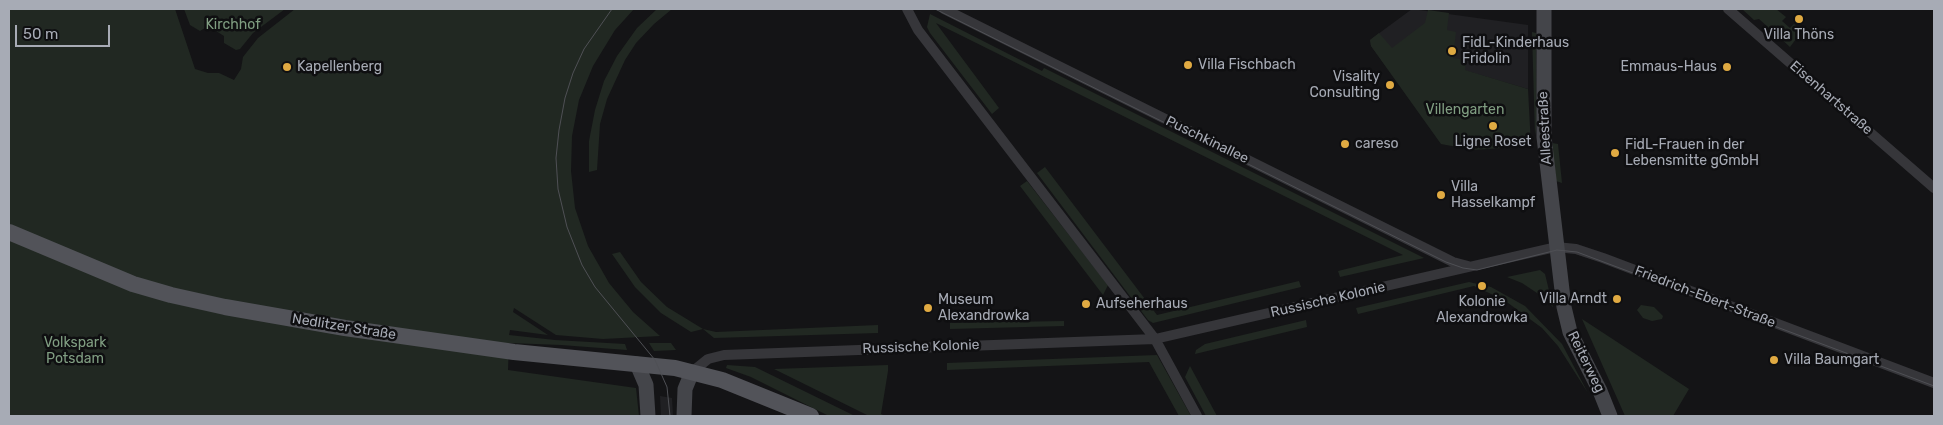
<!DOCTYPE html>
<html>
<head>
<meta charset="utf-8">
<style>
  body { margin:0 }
  #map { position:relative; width:1943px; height:425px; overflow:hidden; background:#141416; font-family:Rubik,sans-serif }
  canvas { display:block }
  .frame { position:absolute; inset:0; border:10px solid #a7abb5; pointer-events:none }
  .scale { position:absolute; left:15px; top:25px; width:95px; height:22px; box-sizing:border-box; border:2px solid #a7abb5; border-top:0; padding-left:6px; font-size:15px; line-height:18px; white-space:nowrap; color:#a7abb5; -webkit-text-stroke:4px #0f0f11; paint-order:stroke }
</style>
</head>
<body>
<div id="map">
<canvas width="1943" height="425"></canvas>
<div class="frame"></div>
<div class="scale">50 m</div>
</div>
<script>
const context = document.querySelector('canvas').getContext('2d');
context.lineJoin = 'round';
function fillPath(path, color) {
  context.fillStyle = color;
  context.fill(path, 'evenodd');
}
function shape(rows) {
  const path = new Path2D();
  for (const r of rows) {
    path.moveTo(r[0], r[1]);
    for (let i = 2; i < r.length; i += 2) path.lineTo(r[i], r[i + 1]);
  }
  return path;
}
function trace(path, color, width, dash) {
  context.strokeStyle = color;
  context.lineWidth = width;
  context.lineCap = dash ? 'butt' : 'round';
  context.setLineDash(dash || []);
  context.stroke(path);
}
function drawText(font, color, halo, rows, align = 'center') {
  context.font = font + ' Rubik,sans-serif';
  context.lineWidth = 5;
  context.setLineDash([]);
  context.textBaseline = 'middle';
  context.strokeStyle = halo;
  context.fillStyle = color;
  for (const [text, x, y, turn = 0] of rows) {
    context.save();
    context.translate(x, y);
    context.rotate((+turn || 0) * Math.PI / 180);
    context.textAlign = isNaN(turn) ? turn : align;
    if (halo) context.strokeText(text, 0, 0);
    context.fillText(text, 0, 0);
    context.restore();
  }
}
fillPath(shape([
  [1412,9,1528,25,1528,89,1419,57,1394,77,1371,46,1370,40],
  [660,396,672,398,673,416,661,416]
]), '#202023');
fillPath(shape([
  [9,9,175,9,195,69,208,73,219,73,234,80,241,69,243,57,258,38,295,9,634,9,615,30,593,66,579,100,572,136,571,171,575,208,588,246,609,283,633,312,660,336,603,339,556,335,514,308,513,312,548,335,510,330,509,335,555,340,625,344,627,350,561,345,509,343,508,370,636,388,639,416,9,416],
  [184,9,285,9,253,33,240,49,236,50,224,43,224,36,208,26,200,31,190,25],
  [657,9,672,9,654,24,636,43,625,60,607,99,600,124,597,170,589,172,589,141,595,110,604,81,617,56,637,28],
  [1742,9,1776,9,1786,17,1782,21,1790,28,1794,24,1802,31,1790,47,1759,19,1754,20],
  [1428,10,1449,13,1447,30,1456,32,1453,58,1466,60,1465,70,1528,89,1531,146,1473,150,1441,144,1371,46,1370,40,1379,33,1392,48,1425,23],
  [930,14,1042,71,1044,68,1424,258,1340,277,1338,271,1403,255,936,23,999,108,992,114,930,33,927,27],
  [1532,32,1536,33,1537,122,1535,136],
  [1552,143,1558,144,1562,183,1556,181],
  [1045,167,1157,315,1299,281,1301,287,1153,323,1148,320,1037,173],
  [1027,181,1108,285,1103,295,1020,186],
  [620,252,641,282,667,307,703,329,716,332,878,325,878,333,714,338,703,329,691,332,661,313,635,287,612,254],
  [1540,270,1545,274,1553,307,1537,293,1522,283,1507,277],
  [1469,282,1491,287,1525,306,1562,344,1588,393,1558,346,1542,328,1504,300,1474,286,1358,314,1356,308],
  [1641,305,1654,307,1663,316,1662,319,1652,321,1643,318,1637,310],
  [1582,319,1689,389,1673,416,1625,416],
  [1306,320,1307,327,1195,354,1196,350,1205,344],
  [1064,321,1064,326,950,329,950,323],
  [649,343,671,343,676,350,654,351],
  [1157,355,1191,416,1179,416,1149,362,947,370,947,363],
  [727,365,755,367,855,416,829,416,751,377,726,368],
  [888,365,888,371,881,414,885,416,869,416,774,369],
  [1190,366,1217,416,1206,416,1185,377]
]), '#212822');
trace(shape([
  [907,9,918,30,1155,339,1197,416],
  [944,9,1453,262,1468,266],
  [1728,9,1934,188],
  [692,372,708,359,724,355,1155,339,1556,247,1576,249,1603,258,1934,383]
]), '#36363a', 10);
trace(shape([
  [1544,9,1544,137,1564,307,1570,332,1600,391,1610,416],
  [637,364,646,385,648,416],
  [684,416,685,389,692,372]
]), '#44454a', 15);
trace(shape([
  [9,232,133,284,171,295,225,307,345,328,514,352,675,368,722,380,811,416]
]), '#525359', 16);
trace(shape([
  [612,9,584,49,573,73,565,98,559,130,556,158,558,189,567,227,582,265,595,287,655,360,667,387,670,416],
  [935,9,1446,262,1463,268,1477,270,1557,250,1577,252,1934,386]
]), '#4f5055', 1);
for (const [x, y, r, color] of [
  [1799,19,5,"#e0aa42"],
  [1452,51,5,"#e0aa42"],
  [1188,65,5,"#e0aa42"],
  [287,67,5,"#e0aa42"],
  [1727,67,5,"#e0aa42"],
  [1390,85,5,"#e0aa42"],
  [1493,126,5,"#e0aa42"],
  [1345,144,5,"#e0aa42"],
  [1615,153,5,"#e0aa42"],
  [1441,195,5,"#e0aa42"],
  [1482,286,5,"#e0aa42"],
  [1617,299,5,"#e0aa42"],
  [1086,304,5,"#e0aa42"],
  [928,308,5,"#e0aa42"],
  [1774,360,5,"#e0aa42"]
]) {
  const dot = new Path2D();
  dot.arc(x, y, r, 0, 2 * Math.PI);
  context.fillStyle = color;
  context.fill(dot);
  trace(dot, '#0f0f11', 2);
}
drawText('14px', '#809e82', '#0f0f11', [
  ["Kirchhof",233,25],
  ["Villengarten",1465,110],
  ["Volkspark",75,343],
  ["Potsdam",75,359]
]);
drawText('14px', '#a7abb5', '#0f0f11', [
  ["Villa Thöns",1799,35,"center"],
  ["FidL-Kinderhaus",1462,43],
  ["Fridolin",1462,59],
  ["Villa Fischbach",1198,65],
  ["Kapellenberg",297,67],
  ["Emmaus-Haus",1717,67,"right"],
  ["Visality",1380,77,"right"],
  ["Consulting",1380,93,"right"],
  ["Ligne Roset",1493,142,"center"],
  ["careso",1355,144],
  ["FidL-Frauen in der",1625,145],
  ["Lebensmitte gGmbH",1625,161],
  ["Villa",1451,187],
  ["Hasselkampf",1451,203],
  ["Villa Arndt",1607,299,"right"],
  ["Museum",938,300],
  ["Alexandrowka",938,316],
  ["Kolonie",1482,302,"center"],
  ["Alexandrowka",1482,318,"center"],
  ["Aufseherhaus",1096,304],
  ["Villa Baumgart",1784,360]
], 'left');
drawText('14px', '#a7abb5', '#0f0f11', [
  ["Eisenhartstraße",1831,98,41],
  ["Alleestraße",1545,128,-93],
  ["Puschkinallee",1207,140,26],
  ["Friedrich-Ebert-Straße",1705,297,21],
  ["Russische Kolonie",1328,300,-13],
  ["Nedlitzer Straße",344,327,9],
  ["Russische Kolonie",921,347,-2],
  ["Reiterweg",1586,362,64]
]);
</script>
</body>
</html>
